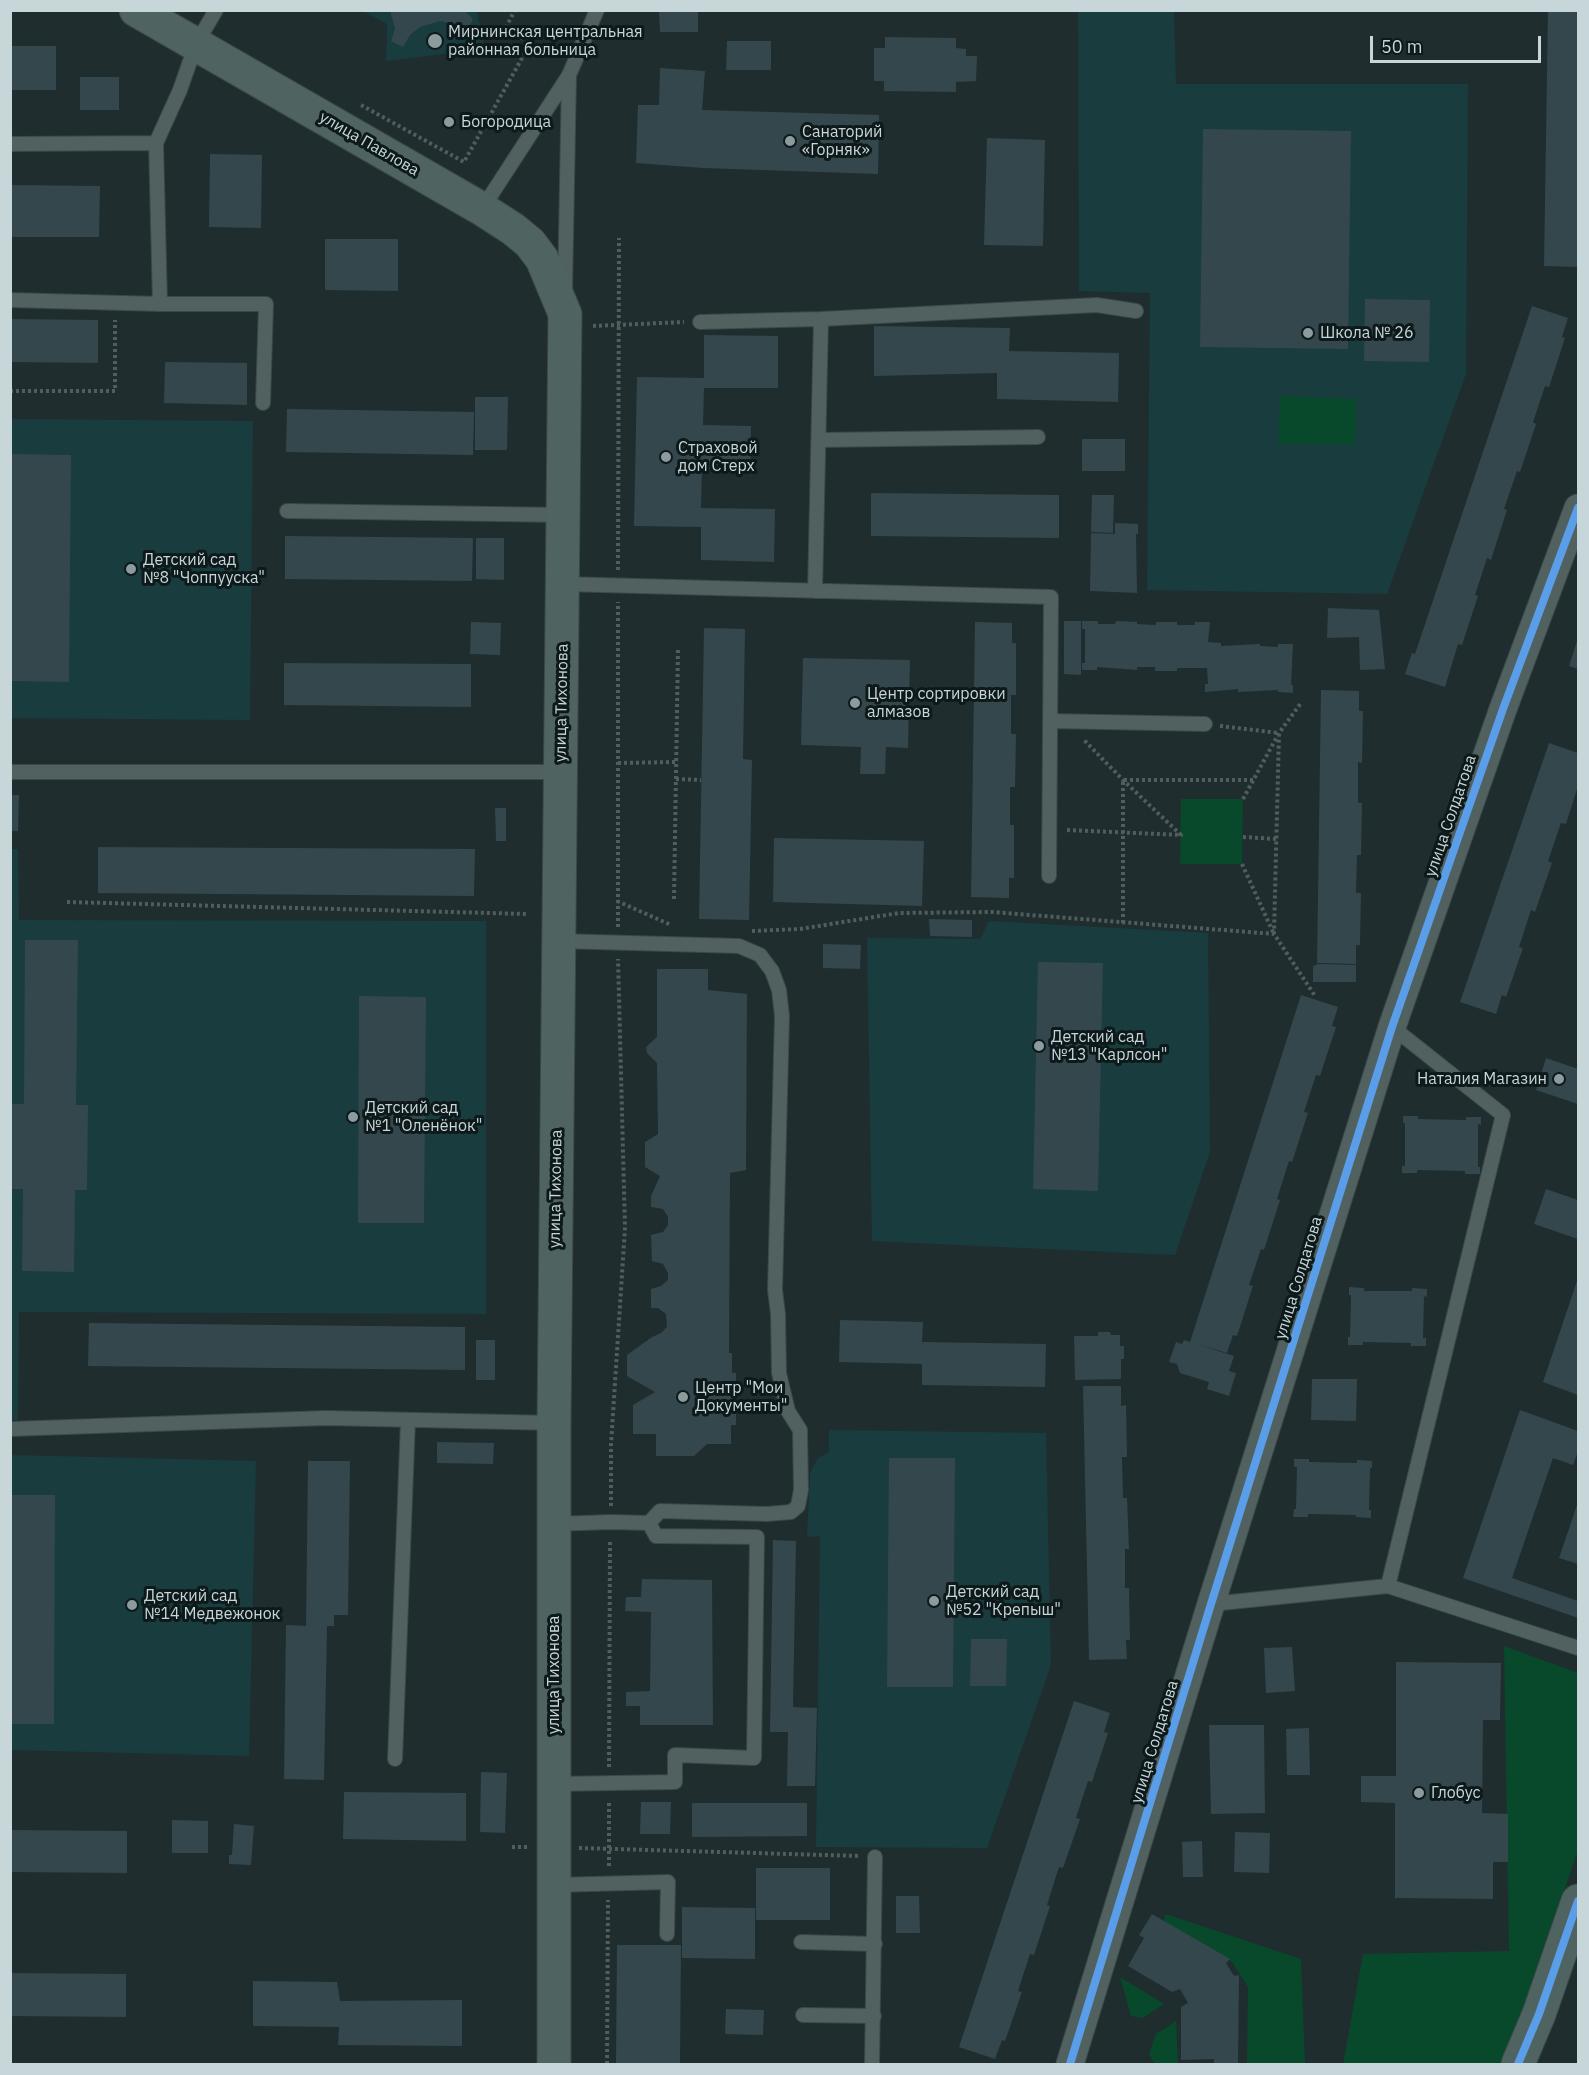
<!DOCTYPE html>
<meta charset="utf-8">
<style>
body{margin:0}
#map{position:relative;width:1589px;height:2075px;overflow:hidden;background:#1f2d2f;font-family:"IBM Plex Sans",sans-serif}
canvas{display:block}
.frame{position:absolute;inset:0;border:12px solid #c7d6d8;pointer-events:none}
.scale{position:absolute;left:1370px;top:36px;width:171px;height:27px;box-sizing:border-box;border:3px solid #c7d6d8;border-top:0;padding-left:8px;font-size:18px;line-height:21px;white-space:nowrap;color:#c7d6d8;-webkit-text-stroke:4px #0d191a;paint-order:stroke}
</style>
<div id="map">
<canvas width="1589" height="2075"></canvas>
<div class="frame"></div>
<div class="scale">50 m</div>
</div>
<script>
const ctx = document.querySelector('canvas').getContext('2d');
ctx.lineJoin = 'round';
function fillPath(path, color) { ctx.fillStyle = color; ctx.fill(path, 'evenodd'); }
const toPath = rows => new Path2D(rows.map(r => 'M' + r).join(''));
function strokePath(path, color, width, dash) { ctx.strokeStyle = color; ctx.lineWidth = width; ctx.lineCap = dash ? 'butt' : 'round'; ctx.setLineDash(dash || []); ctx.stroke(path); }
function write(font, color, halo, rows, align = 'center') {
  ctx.font = font + ' "IBM Plex Sans",sans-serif'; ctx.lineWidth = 6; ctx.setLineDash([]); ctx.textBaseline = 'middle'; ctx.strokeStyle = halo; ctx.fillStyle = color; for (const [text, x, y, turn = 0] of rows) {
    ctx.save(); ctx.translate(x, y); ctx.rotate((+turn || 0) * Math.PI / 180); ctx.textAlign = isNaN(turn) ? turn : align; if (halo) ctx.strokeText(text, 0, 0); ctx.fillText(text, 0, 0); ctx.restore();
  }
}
fillPath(toPath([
 [363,11,477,11,485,49,386,61,387,24],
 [1078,11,1174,11,1176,84,1468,84,1466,374,1387,594,1147,590,1150,293,1079,291],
 [11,419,253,421,250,720,11,718],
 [11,849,18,849,19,920,486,921,486,1314,19,1312,18,1420,11,1420],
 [989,921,1208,933,1210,1152,1175,1255,872,1241,867,938,980,939],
 [829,1430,1046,1433,1051,1665,987,1848,816,1847,820,1536,807,1537,810,1473,818,1458,829,1452],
 [11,1455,256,1461,249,1756,11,1750]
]), '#193c3f');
fillPath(toPath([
 [1280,396,1356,399,1355,445,1278,443],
 [1181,799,1243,799,1242,864,1180,864],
 [1504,1646,1578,1673,1578,1850,1505,2064,1343,2064,1363,1954,1509,1951],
 [1166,1914,1301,1959,1305,2064,1247,2064,1248,1987,1232,1962,1163,1923],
 [1120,1977,1164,2004,1143,2018,1131,2016],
 [1176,2021,1178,2064,1155,2064,1149,2054,1156,2034]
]), '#08492b');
fillPath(toPath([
 [390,10,464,10,473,19,467,30,454,24,440,21,420,27,410,35,403,47,391,41,395,29],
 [1548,10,1578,10,1578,267,1544,266],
 [659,11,698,11,698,32,660,32],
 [885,37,956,38,956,48,966,49,966,56,977,56,976,81,956,82,956,92,884,91,884,81,874,81,874,48,885,48],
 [727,41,771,41,771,70,726,70],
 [10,46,56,46,56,90,10,90],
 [660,68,705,71,702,110,879,115,878,174,703,168,636,163,638,105,659,105],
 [80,77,119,77,119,110,80,110],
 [1203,129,1351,131,1348,349,1200,347],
 [987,138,1045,140,1043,246,984,245],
 [210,154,262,155,261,228,209,227],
 [10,185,100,186,99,237,10,237],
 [325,239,398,239,398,291,325,290],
 [1365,299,1430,300,1429,362,1364,361],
 [1532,306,1568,318,1562,337,1565,338,1549,387,1545,386,1533,422,1536,424,1520,472,1517,471,1504,509,1507,510,1491,560,1487,558,1475,595,1478,596,1462,645,1458,644,1445,687,1405,674,1412,653,1415,654],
 [10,319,98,320,98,363,10,362],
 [874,326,1010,328,1009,351,1119,353,1118,402,997,399,997,373,874,376],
 [704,335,778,336,778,388,704,388,703,425,751,426,750,470,702,469,701,508,775,509,774,562,701,560,701,527,634,526,637,377,704,378],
 [165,362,247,363,247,405,164,403],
 [475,397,508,397,507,450,475,450],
 [287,409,474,412,473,455,286,452],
 [1082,439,1125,439,1125,471,1082,471],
 [10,454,71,455,69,682,10,681],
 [871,493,1059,495,1059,538,871,536],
 [1092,495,1114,495,1113,533,1091,532],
 [1115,523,1138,524,1138,534,1136,534,1137,593,1090,591,1091,533,1115,534],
 [285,536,473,538,472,581,285,579],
 [476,538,504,538,504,580,476,579],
 [1328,608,1379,610,1385,669,1360,670,1359,637,1327,638],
 [1064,621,1081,621,1081,675,1064,674],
 [1082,621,1098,621,1098,624,1115,624,1116,621,1137,622,1137,624,1156,625,1156,622,1177,622,1177,625,1195,625,1195,622,1210,622,1208,642,1221,643,1221,646,1260,644,1260,646,1278,647,1278,644,1293,644,1291,685,1293,685,1293,693,1278,692,1278,690,1238,692,1238,689,1205,692,1205,684,1208,684,1207,668,1177,668,1177,671,1155,671,1155,667,1137,667,1137,670,1097,667,1097,670,1082,670,1082,663,1085,663,1085,629,1082,629],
 [471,622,501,623,500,655,470,654],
 [975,622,1012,623,1012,643,1016,643,1016,695,1011,695,1011,734,1016,734,1015,787,1010,787,1010,825,1014,825,1014,878,1009,878,1009,898,971,897],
 [704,628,745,629,743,759,752,760,749,920,699,919],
 [1578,638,1578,669,1569,666],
 [803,658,910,660,908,748,886,747,885,774,860,774,861,747,801,745],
 [284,663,471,664,471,707,284,705],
 [1321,690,1359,691,1359,711,1363,711,1362,763,1358,762,1358,803,1362,803,1361,855,1357,855,1356,893,1361,893,1360,945,1356,945,1356,964,1317,963],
 [1549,743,1578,753,1578,786,1566,824,1561,823,1548,861,1552,863,1535,912,1531,910,1519,947,1523,948,1506,997,1502,995,1496,1014,1460,1002],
 [10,795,19,795,18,831,10,831],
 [495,808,506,808,506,841,496,841],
 [774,838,924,841,922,906,773,902],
 [98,847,475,849,474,896,98,893],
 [929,919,972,920,972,937,930,936],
 [25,940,78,940,76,1105,88,1105,87,1190,75,1190,74,1272,22,1271,23,1189,10,1189,10,1104,24,1104],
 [823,944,861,945,860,969,823,968],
 [1038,962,1103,963,1098,1191,1033,1189],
 [1318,964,1356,965,1356,982,1313,982,1313,966],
 [657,969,708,969,708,990,747,994,746,1170,730,1173,729,1353,732,1353,732,1373,736,1373,736,1425,731,1425,731,1444,707,1444,694,1456,656,1456,656,1434,633,1434,633,1405,655,1392,627,1376,627,1355,652,1337,661,1333,667,1327,666,1314,658,1308,651,1308,651,1289,661,1286,668,1280,668,1273,663,1264,652,1261,651,1235,663,1232,668,1225,668,1217,663,1209,651,1207,651,1196,660,1176,645,1167,645,1142,658,1134,657,1063,647,1053,646,1047,657,1037],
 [1301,995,1338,1007,1332,1026,1336,1027,1320,1076,1316,1075,1304,1112,1308,1113,1292,1162,1289,1161,1277,1199,1280,1200,1264,1250,1261,1249,1249,1285,1253,1286,1237,1336,1233,1335,1227,1353,1190,1342],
 [359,996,426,997,424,1223,358,1223],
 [1546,1058,1578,1069,1578,1104,1536,1090],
 [1403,1116,1418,1116,1418,1119,1466,1120,1466,1117,1481,1117,1481,1125,1478,1124,1478,1167,1480,1167,1480,1174,1465,1174,1465,1171,1417,1170,1417,1173,1402,1173,1402,1166,1405,1166,1405,1123,1403,1123],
 [1546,1189,1578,1200,1578,1239,1534,1224],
 [1578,1278,1578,1395,1543,1382],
 [1349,1287,1364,1288,1364,1291,1412,1291,1412,1288,1427,1289,1427,1297,1424,1296,1423,1338,1426,1338,1426,1346,1411,1346,1411,1343,1363,1342,1363,1345,1348,1345,1348,1337,1350,1337,1351,1295,1349,1295],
 [840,1320,923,1322,922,1342,1046,1344,1045,1387,922,1385,922,1364,839,1362],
 [89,1323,465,1327,465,1370,88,1366],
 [1098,1332,1110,1332,1111,1335,1120,1335,1120,1346,1124,1346,1124,1359,1121,1359,1121,1379,1075,1380,1074,1336,1098,1336],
 [476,1340,495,1340,495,1380,476,1380],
 [1184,1340,1234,1356,1229,1371,1236,1373,1229,1396,1207,1389,1209,1382,1180,1373,1177,1364,1169,1362,1176,1342,1182,1344],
 [1312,1379,1357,1379,1356,1421,1311,1420],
 [1083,1386,1121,1386,1121,1406,1126,1405,1127,1457,1122,1457,1123,1498,1127,1498,1129,1549,1125,1549,1125,1588,1129,1588,1130,1640,1126,1640,1127,1659,1089,1660],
 [1520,1410,1578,1431,1578,1451,1573,1465,1553,1458,1512,1578,1578,1601,1578,1618,1463,1578],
 [437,1442,494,1443,493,1464,437,1463],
 [889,1458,955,1458,953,1687,887,1687],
 [1294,1459,1309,1459,1309,1462,1357,1463,1357,1460,1372,1461,1372,1468,1370,1468,1369,1510,1371,1510,1371,1518,1356,1517,1356,1515,1308,1514,1308,1517,1293,1517,1294,1509,1296,1509,1297,1467,1294,1467],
 [308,1461,350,1461,348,1615,334,1615,334,1626,327,1626,324,1780,284,1779,286,1625,306,1626],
 [10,1495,55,1495,54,1724,10,1724],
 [1578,1502,1578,1564,1559,1558],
 [773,1540,796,1541,793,1707,817,1708,815,1786,787,1786,788,1732,770,1732],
 [642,1579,712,1580,713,1725,640,1725,640,1706,626,1706,626,1692,650,1691,651,1612,625,1611,626,1597,641,1597],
 [971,1639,1007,1639,1006,1686,970,1686],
 [1292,1647,1295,1691,1266,1693,1264,1648],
 [1396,1662,1501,1663,1500,1720,1483,1720,1482,1813,1508,1814,1508,1862,1493,1862,1493,1899,1395,1898,1395,1803,1361,1802,1361,1776,1396,1776],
 [1074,1701,1110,1713,1104,1732,1108,1733,1092,1782,1088,1781,1076,1818,1080,1819,1063,1868,1059,1867,1047,1905,1050,1906,1034,1955,1030,1954,1018,1991,1022,1992,1005,2041,1002,2040,995,2059,959,2047],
 [1209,1725,1264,1725,1265,1813,1211,1814],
 [1309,1728,1310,1775,1287,1775,1286,1729],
 [481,1772,507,1773,505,1833,480,1832],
 [344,1792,466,1793,466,1841,343,1839],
 [641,1802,671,1802,670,1834,640,1834],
 [692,1803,807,1803,807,1836,692,1837],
 [172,1820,208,1821,208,1853,172,1853],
 [234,1824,254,1826,251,1865,229,1864,229,1855,232,1855],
 [10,1830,127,1831,127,1873,10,1872],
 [1235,1832,1270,1833,1269,1873,1234,1872],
 [1202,1841,1203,1877,1183,1877,1182,1842],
 [756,1868,830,1868,830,1920,756,1920],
 [896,1896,919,1896,920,1933,896,1933],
 [682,1907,755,1908,755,1959,682,1958],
 [1152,1914,1230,1959,1226,1963,1234,1976,1239,1975,1238,2064,1214,2064,1214,2059,1181,2060,1181,2007,1188,2003,1180,1989,1172,1992,1128,1966,1144,1938,1139,1935],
 [617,1945,681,1945,680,2064,616,2064],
 [10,1973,126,1974,126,2017,10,2016],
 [253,1981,337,1982,340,2001,462,2000,462,2046,338,2045,339,2027,253,2026],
 [726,2009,764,2010,763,2035,725,2034]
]), '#34474c');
const lane = toPath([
 [10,144,156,143],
 [482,209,569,75,597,10],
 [565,291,569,75],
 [10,300,160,304,156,143,180,90,196,44,216,10],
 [160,304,266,304,263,403],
 [700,322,821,319,1097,305,1136,311],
 [819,440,1038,437],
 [287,511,564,515],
 [563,584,1051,597,1049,876],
 [815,591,821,319],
 [1050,721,1205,724],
 [10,772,560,772],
 [10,1429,326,1418,554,1423],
 [553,1524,611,1522,649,1523,660,1511,767,1514,791,1512,798,1506,801,1490,800,1430,788,1411,779,1373,778,1314,775,1290,782,1016,779,990,772,971,760,955,739,946,559,941],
 [1388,1586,1578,1648],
 [1211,1604,1388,1586,1503,1115,1392,1027],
 [395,1759,408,1420],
 [554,1784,675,1782,675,1755,754,1758,757,1537,656,1536,649,1523],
 [554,1885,668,1882,667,1934],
 [801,1942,875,1944],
 [803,2015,874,2016],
 [872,2064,875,1857]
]);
const street = toPath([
 [1070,2064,1211,1604,1392,1027,1503,709,1578,508]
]);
const secondary = toPath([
 [136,10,482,209,513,229,530,243,542,259,565,314,554,1423,554,2064],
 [1518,2064,1539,2014,1578,1901]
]);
strokePath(lane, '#3c4748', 16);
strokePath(street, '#3c4748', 29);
strokePath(secondary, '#3c4748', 35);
strokePath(toPath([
 [361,105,464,162,531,42,504,31,515,10],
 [593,326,684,322],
 [10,391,115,391,115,320],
 [618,570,619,238],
 [1220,726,1279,733,1274,934],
 [618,763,676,762],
 [676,779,701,780],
 [1243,799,1279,733,1301,703],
 [1067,830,1181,835,1123,780,1083,739],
 [1243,837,1276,839],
 [1242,864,1273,932],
 [674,899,678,647],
 [617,901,671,925],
 [67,902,528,914],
 [1123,923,1123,780,1253,780],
 [618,927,618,602],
 [752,931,800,929,899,913,992,912,1274,934,1315,996],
 [611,1506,611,1445,625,1228,618,959],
 [609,1767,610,1540],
 [512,1847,527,1847],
 [579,1848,860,1856],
 [609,1866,609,1801],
 [607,2064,608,1900]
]), '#505e5d', 4, [3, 3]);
strokePath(lane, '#50615f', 14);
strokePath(street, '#50615f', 27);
strokePath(secondary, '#4f6461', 33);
strokePath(toPath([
 [1070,2064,1211,1604,1392,1027,1503,709,1578,508],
 [1518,2064,1539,2014,1578,1901]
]), '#5a9eea', 8);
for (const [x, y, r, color] of [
 [435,41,8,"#8c9b9d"],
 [449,122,6,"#8c9b9d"],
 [790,141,6,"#8c9b9d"],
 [1308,333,6,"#8c9b9d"],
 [666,457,6,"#8c9b9d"],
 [131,569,6,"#8c9b9d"],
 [855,703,6,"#8c9b9d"],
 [1039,1046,6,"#8c9b9d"],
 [1559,1079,6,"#8c9b9d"],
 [353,1117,6,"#8c9b9d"],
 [683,1397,6,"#8c9b9d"],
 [934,1601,6,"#8c9b9d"],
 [132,1605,6,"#8c9b9d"],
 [1419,1793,6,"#8c9b9d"]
]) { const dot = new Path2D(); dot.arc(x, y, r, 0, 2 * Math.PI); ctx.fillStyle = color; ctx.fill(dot); strokePath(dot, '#0d191a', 2); }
write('16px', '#c7d6d8', '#0d191a', [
 ["Мирнинская центральная",448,32],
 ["районная больница",448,50],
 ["Богородица",461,122],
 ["Санаторий",802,132],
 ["«Горняк»",802,150],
 ["Школа № 26",1320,333],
 ["Страховой",678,448],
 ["дом Стерх",678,466],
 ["Детский сад",143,560],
 ["№8 \"Чоппууска\"",143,578],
 ["Центр сортировки",867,694],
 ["алмазов",867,712],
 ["Детский сад",1051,1037],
 ["№13 \"Карлсон\"",1051,1055],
 ["Наталия Магазин",1547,1079,"right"],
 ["Детский сад",365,1108],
 ["№1 \"Оленёнок\"",365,1126],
 ["Центр \"Мои",695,1388],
 ["Документы\"",695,1406],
 ["Детский сад",946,1592],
 ["№52 \"Крепыш\"",946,1610],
 ["Детский сад",144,1596],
 ["№14 Медвежонок",144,1614],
 ["Глобус",1431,1793]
], 'left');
write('16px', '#c7d6d8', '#0d191a', [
 ["улица Павлова",369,144,30],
 ["улица Тихонова",562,703,-89],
 ["улица Солдатова",1451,816,-71],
 ["улица Тихонова",556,1189,-89],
 ["улица Солдатова",1299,1278,-73],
 ["улица Тихонова",554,1675,-90],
 ["улица Солдатова",1155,1742,-73]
]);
</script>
